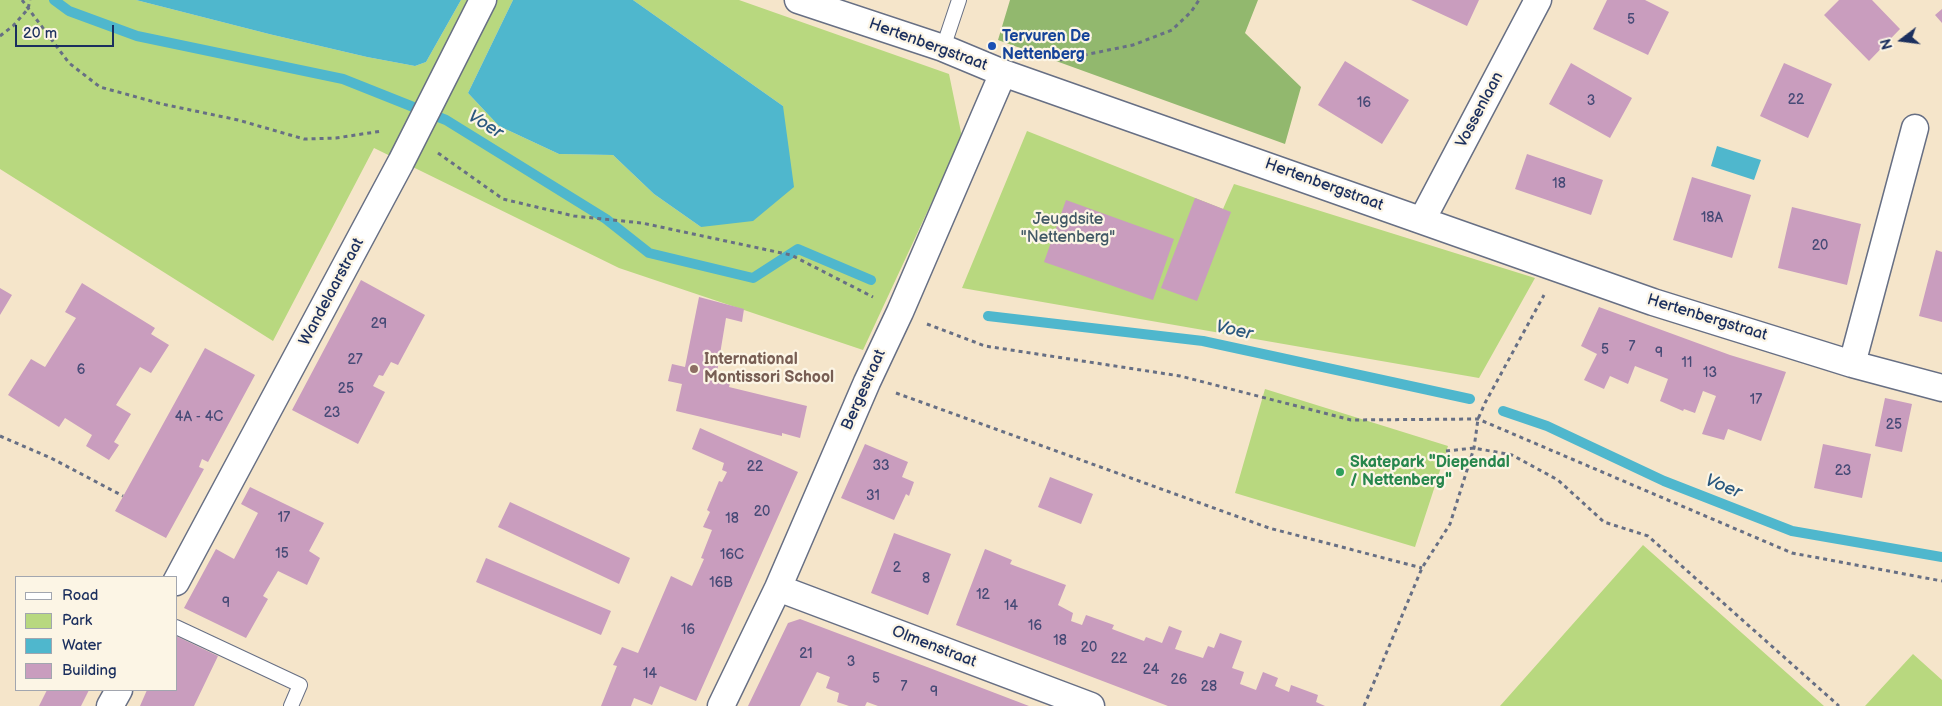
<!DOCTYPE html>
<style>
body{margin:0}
#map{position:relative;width:1942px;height:706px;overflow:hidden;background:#f5e5ca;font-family:"Balsamiq Sans",sans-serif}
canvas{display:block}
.legend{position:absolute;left:15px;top:576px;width:162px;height:115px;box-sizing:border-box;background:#fcf5e5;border:1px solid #a2a6af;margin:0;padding:6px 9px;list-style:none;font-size:15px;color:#1b2f5e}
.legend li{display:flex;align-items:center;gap:10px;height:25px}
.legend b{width:25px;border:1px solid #a2a6af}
.north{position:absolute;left:1877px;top:15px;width:50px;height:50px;-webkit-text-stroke:4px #fcf5e5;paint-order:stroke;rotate:255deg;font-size:14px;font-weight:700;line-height:20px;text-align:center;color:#1b2f5e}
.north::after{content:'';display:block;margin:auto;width:18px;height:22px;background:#1b2f5e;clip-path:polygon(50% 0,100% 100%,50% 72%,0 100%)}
.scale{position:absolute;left:15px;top:25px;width:99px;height:22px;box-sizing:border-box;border:2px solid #1b2f5e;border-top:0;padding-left:6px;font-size:15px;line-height:18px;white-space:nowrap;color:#1b2f5e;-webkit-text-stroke:4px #fcf5e5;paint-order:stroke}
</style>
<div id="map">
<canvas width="1942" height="706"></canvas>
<ul class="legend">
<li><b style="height:6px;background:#fff"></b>Road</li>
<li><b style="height:14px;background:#b8d87f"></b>Park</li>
<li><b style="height:14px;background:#4fb7cd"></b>Water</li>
<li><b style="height:14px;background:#c99dbe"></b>Building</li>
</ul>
<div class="north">N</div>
<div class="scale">20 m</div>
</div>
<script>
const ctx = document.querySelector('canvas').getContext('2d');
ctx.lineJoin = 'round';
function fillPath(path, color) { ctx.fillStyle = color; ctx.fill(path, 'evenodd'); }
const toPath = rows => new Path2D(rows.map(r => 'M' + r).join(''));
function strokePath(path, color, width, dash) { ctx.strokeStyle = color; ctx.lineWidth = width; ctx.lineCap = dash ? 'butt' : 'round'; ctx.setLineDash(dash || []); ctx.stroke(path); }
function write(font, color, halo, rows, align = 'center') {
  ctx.font = font + ' "Balsamiq Sans",sans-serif'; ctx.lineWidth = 4.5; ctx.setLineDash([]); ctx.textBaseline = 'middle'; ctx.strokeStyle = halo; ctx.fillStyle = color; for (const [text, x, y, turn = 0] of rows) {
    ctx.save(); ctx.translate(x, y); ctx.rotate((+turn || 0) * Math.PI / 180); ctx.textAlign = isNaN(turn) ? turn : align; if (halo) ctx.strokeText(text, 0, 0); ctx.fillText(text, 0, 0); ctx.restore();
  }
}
fillPath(toPath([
 [0,0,136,0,269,34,367,57,415,66,426,62,461,0,513,0,468,93,499,126,559,154,613,155,654,194,701,227,783,106,633,0,739,0,949,74,962,137,863,350,619,268,374,148,273,341,0,169],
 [1027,131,1223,209,1234,184,1535,278,1479,378,962,288],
 [1265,389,1448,446,1415,547,1235,493],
 [1643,545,1824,706,1500,706],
 [1913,654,1942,680,1942,706,1865,706]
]), '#b8d87f');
fillPath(toPath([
 [1010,0,1258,0,1245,33,1301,87,1285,144,998,40]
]), '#92b86e');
fillPath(toPath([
 [136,0,461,0,426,62,415,66,367,57,269,34],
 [513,0,633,0,783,106,794,187,753,221,701,227,654,194,613,155,559,154,499,126,468,93],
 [1717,146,1761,160,1754,180,1711,166]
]), '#4fb7cd');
strokePath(toPath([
 [54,0,69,11,137,36,343,79,446,120,606,219,649,253,753,278,798,249,871,280],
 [988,316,1203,341,1470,399],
 [1503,411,1547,426,1664,481,1792,531,1942,557]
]), '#4fb7cd', 10);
fillPath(toPath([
 [1411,0,1479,0,1467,26],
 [1607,0,1645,0,1669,12,1648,55,1593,29],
 [1839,0,1872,0,1900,29,1869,61,1824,15],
 [1942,9,1942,23,1935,15],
 [1345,61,1409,100,1382,144,1318,105],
 [1571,63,1632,98,1610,138,1549,104],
 [1784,63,1832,84,1808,138,1760,116],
 [1527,154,1603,180,1591,215,1515,189],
 [1692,177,1751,195,1732,258,1673,240],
 [1195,198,1231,212,1197,301,1161,288],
 [1066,200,1174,239,1153,300,1044,262],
 [1792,207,1861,224,1847,285,1778,268],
 [1936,250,1942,252,1942,322,1919,316],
 [361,280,425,315,398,365,391,362,383,376,379,375,373,386,385,392,358,444,292,410],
 [82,283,155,328,151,334,169,345,151,373,140,367,116,405,131,414,114,442,119,445,109,460,86,446,92,435,65,418,59,427,8,395,31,359,45,367,76,318,65,312],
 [0,288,12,295,0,315],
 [699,297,744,309,742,322,726,318,717,372,732,376,729,387,807,406,800,438,782,433,782,436,676,411,682,384,668,381,672,364,685,367],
 [1599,307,1730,355,1786,372,1761,441,1728,429,1724,440,1702,434,1716,396,1703,391,1695,413,1684,409,1683,411,1660,401,1668,379,1635,366,1628,384,1610,376,1604,389,1584,380,1597,354,1581,346],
 [205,348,255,375,208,462,202,459,199,467,204,469,166,538,115,511],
 [1885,398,1912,404,1902,452,1875,446],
 [700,428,798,472,696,701,660,686,652,705,634,698,631,706,601,706,617,666,613,665,622,647,638,653,671,576,692,586,704,559,701,558,712,530,703,527,710,512,707,510,719,481,722,482,727,472,722,470,724,463,692,449],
 [865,444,908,462,902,477,914,482,909,496,906,494,894,520,841,498],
 [1823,444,1871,454,1862,498,1814,488],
 [1050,477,1093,494,1081,524,1038,507],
 [250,487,324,523,309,551,320,558,307,585,278,571,263,596,268,599,246,638,184,608,216,549,234,559,258,513,241,504],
 [510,502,630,558,619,584,498,527],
 [894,533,951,554,928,615,871,593],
 [985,549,1012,560,1010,564,1066,585,1058,605,1073,613,1071,621,1082,625,1086,615,1114,625,1112,629,1144,641,1146,637,1162,643,1169,626,1182,631,1175,649,1203,658,1208,646,1214,648,1220,633,1242,641,1232,668,1244,672,1240,684,1256,690,1263,672,1278,678,1275,686,1289,692,1291,685,1318,695,1316,702,1325,706,1168,706,956,625],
 [486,558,611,611,601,635,476,582],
 [800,619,927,667,1029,706,878,706,867,702,865,706,849,706,837,702,839,693,826,688,830,677,817,672,800,706,748,706,788,623],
 [176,636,218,656,194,706,140,706,147,690,176,690],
 [47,690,89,690,81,706,39,706]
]), '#c99dbe');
const service = toPath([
 [943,48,959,0],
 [176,627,300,685,291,706]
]);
const minor = toPath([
 [798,0,943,48,1003,73,1653,302,1852,364,1942,388],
 [1422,220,1538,0],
 [1852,364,1915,128],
 [176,582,401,162,483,0],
 [778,588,1091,706],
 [110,706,119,690],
 [721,706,778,588,867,382,900,312,1003,73]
]);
strokePath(service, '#676f84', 16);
strokePath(minor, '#676f84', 29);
strokePath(toPath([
 [22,0,69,63,100,87,162,104,238,120,304,139,336,138,382,131],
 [0,36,13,26,21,17,28,9,30,0],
 [1060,60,1133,45,1172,30,1191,12,1199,0],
 [438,153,503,199,574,216,642,223,791,255,873,297],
 [927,324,985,346,1180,376,1351,420,1478,419,1792,553,1942,581],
 [896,393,1269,528,1422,568],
 [0,436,51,458,123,496],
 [1446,451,1474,448,1512,455,1558,480,1604,522,1648,536,1839,706],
 [1364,706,1422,568,1450,524,1474,448,1478,419,1485,403,1544,295]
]), '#676f84', 3, [4, 4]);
strokePath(service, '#fff', 14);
strokePath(minor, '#fff', 26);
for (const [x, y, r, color] of [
 [992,46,5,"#1a4fb4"],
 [694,369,5,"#8d6e63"],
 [1340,472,5,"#2e9e5b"]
]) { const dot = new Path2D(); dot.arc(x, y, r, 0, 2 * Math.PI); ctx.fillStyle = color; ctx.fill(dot); strokePath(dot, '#fcf5e5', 2); }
write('14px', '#464a76', null, [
 ["5",1631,20],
 ["22",1796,100],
 ["3",1591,101],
 ["16",1364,103],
 ["18",1559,184],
 ["18A",1712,218],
 ["20",1820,246],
 ["29",379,324],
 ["7",1632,347],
 ["5",1605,350],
 ["9",1659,353],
 ["27",355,360],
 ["11",1687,363],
 ["6",81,370],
 ["13",1710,373],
 ["25",346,389],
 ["17",1756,400],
 ["23",332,413],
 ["4A - 4C",199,417],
 ["25",1894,425],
 ["33",881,466],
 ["22",755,467],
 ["23",1843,471],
 ["31",873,496],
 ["20",762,512],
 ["17",284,518],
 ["18",732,519],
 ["15",282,554],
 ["16C",732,555],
 ["2",897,568],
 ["8",926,579],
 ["16B",721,583],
 ["12",983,595],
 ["9",226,603],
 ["14",1011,606],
 ["16",1035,626],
 ["16",688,630],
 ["18",1060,641],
 ["20",1089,648],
 ["21",806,654],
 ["22",1119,659],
 ["3",851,662],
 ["24",1151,670],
 ["14",650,674],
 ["5",876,679],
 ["26",1179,680],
 ["7",904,687],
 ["28",1209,687],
 ["9",934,692]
]);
write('bold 16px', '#164399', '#fcf5e5', [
 ["Tervuren De",1002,37],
 ["Nettenberg",1002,55]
], 'left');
write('16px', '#1b2f5e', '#fcf5e5', [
 ["Hertenbergstraat",928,45,20],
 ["Vossenlaan",1480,110,-62],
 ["Hertenbergstraat",1324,185,20],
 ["Wandelaarstraat",332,292,-62],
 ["Hertenbergstraat",1707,318,17],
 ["Bergestraat",864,390,-66],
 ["Olmenstraat",934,647,21]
]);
write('16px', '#425966', '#fcf5e5', [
 ["Jeugdsite",1068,220],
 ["\"Nettenberg\"",1068,238]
]);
write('bold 16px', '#785e54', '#fcf5e5', [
 ["International",704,360],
 ["Montissori School",704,378]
], 'left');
write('bold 16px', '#27864d', '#fcf5e5', [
 ["Skatepark \"Diependal",1350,463],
 ["/ Nettenberg\"",1350,481]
], 'left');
write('italic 18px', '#2b587f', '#fcf5e5', [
 ["Voer",485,125,32],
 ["Voer",1234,331,12],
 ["Voer",1723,487,22]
]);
</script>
